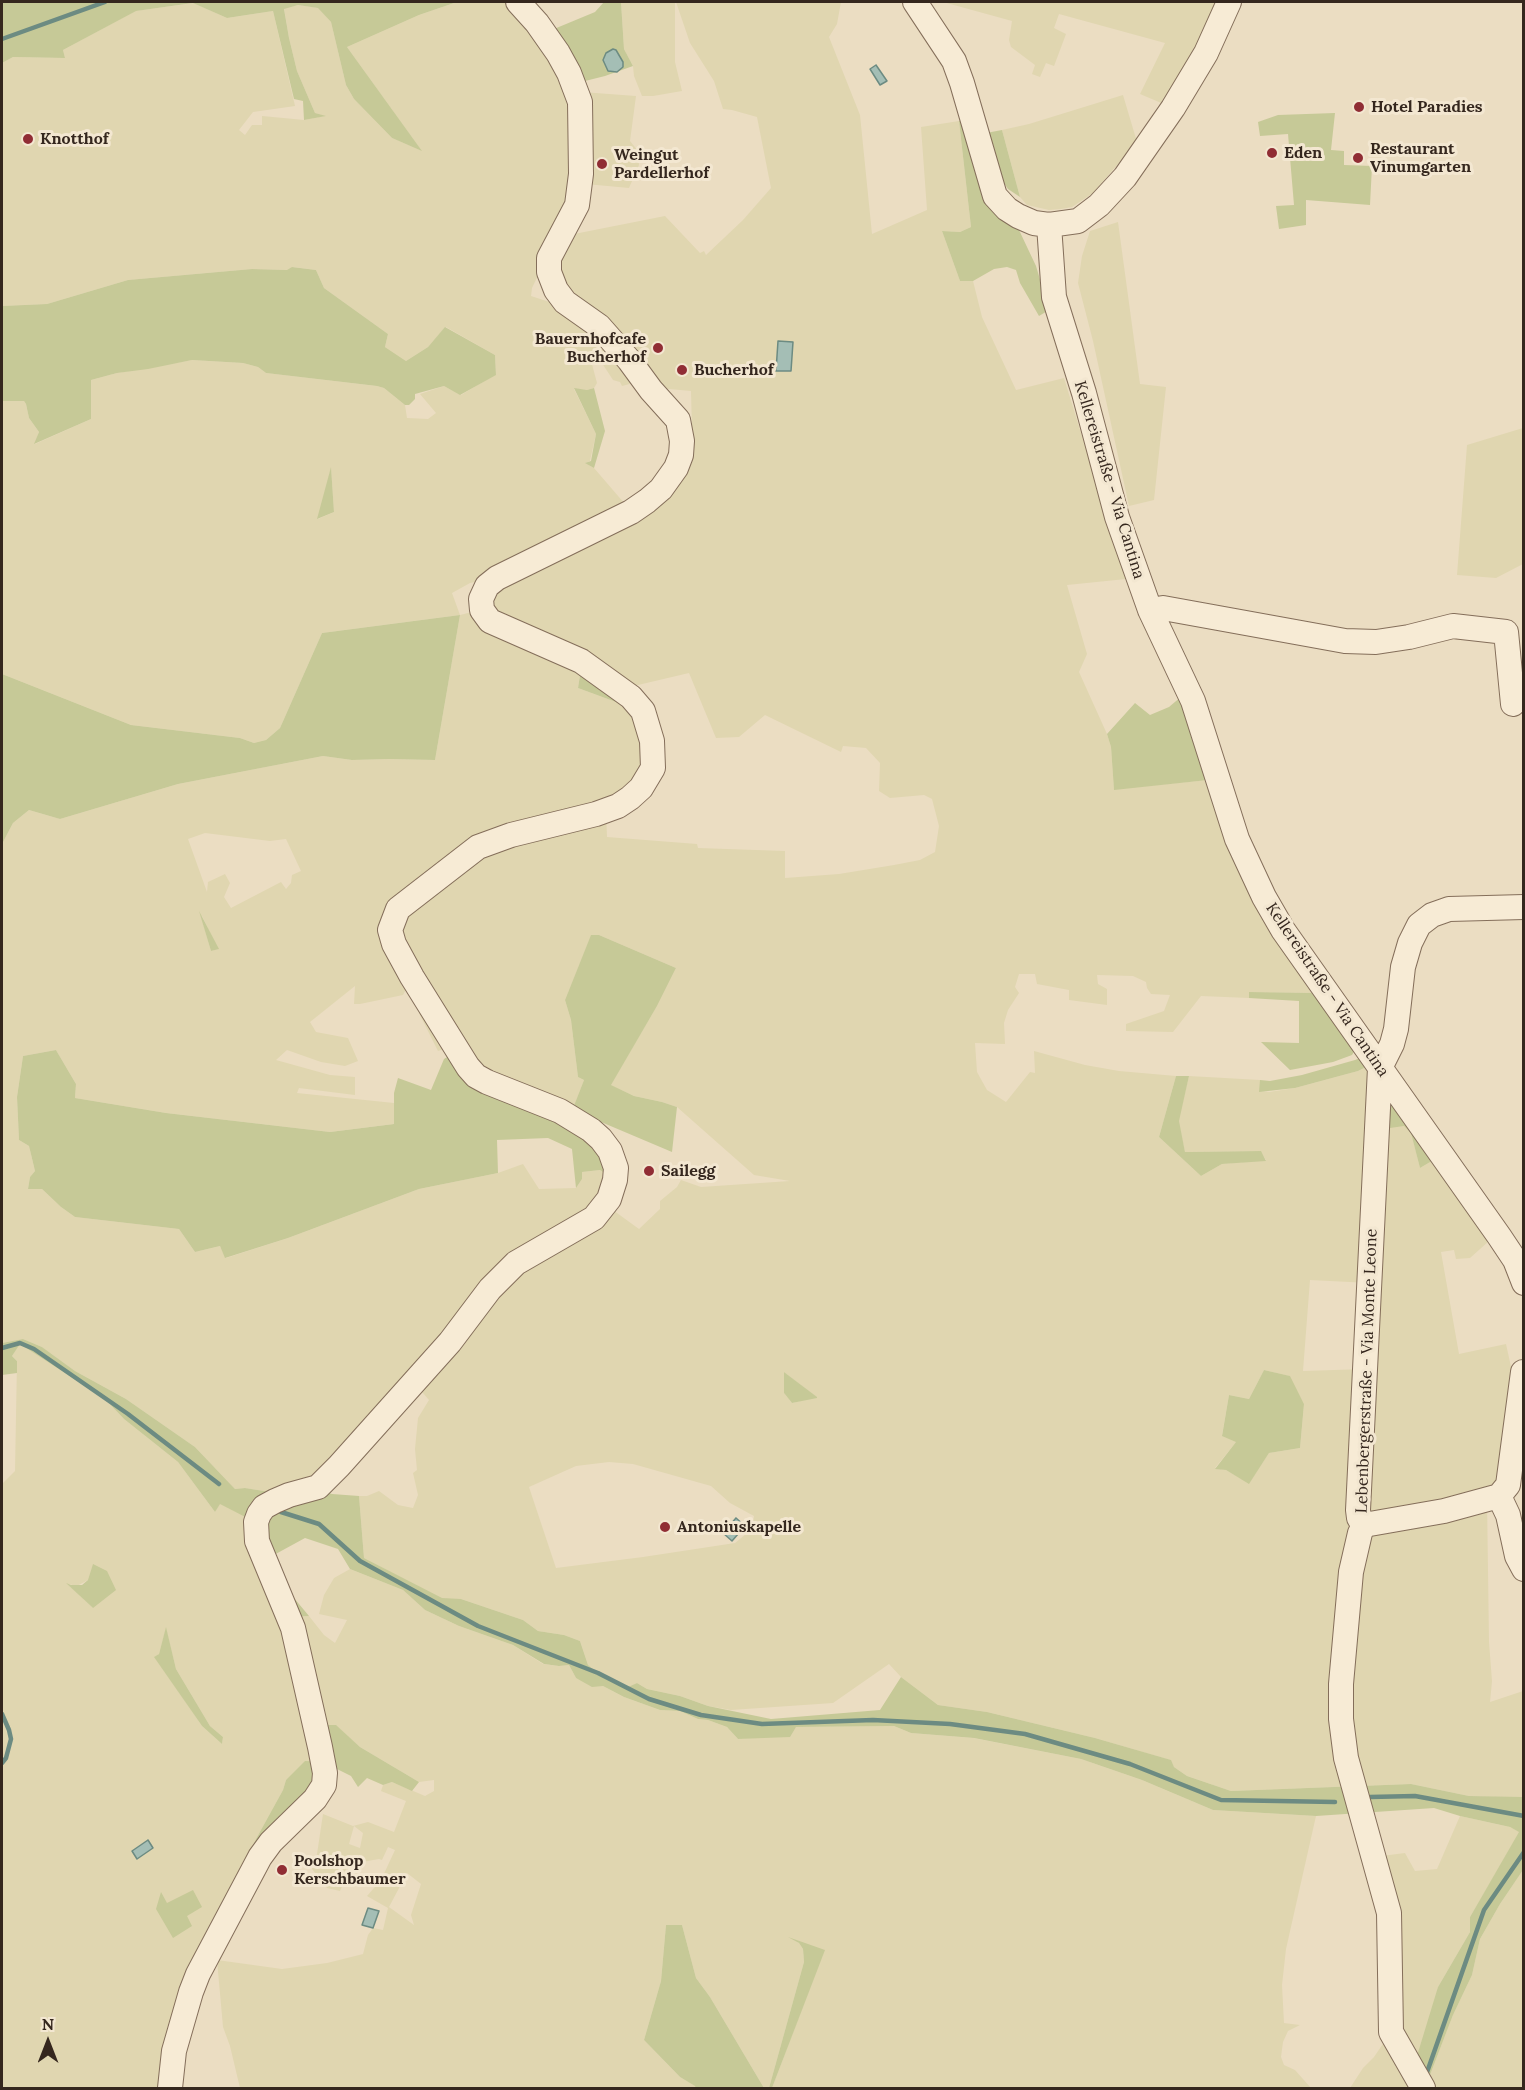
<!DOCTYPE html>
<meta charset="utf-8">
<style>
body{margin:0}
#map{position:relative;width:1525px;height:2090px;overflow:hidden;background:#ebddc2;font-family:Lora,serif}
canvas{display:block}
.frame{position:absolute;inset:0;border:3px solid #35271e;pointer-events:none}
.north{position:absolute;left:18px;top:2012px;width:60px;height:60px;-webkit-text-stroke:4px #f3e7d1;paint-order:stroke;rotate:0deg;font-size:16px;font-weight:700;line-height:24px;text-align:center;color:#35271e}
.north::after{content:'';display:block;margin:auto;width:21px;height:27px;background:#35271e;clip-path:polygon(50% 0,100% 100%,50% 72%,0 100%)}
</style>
<div id="map">
<canvas width="1525" height="2090"></canvas>
<div class="frame"></div>
<div class="north">N</div>
</div>
<script>
const ctx = document.querySelector('canvas').getContext('2d');
ctx.lineJoin = 'round';
function fillPath(path, color) { ctx.fillStyle = color; ctx.fill(path, 'evenodd'); }
const toPath = rows => new Path2D(rows.map(r => 'M' + r).join(''));
function strokePath(path, color, width, dash) { ctx.strokeStyle = color; ctx.lineWidth = width; ctx.lineCap = dash ? 'butt' : 'round'; ctx.setLineDash(dash || []); ctx.stroke(path); }
function write(font, color, halo, rows, align = 'center') {
  ctx.font = font + ' Lora,serif'; ctx.lineWidth = 6; ctx.setLineDash([]); ctx.textBaseline = 'middle'; ctx.strokeStyle = halo; ctx.fillStyle = color; for (const [text, x, y, turn = 0] of rows) {
    ctx.save(); ctx.translate(x, y); ctx.rotate((+turn || 0) * Math.PI / 180); ctx.textAlign = isNaN(turn) ? turn : align; if (halo) ctx.strokeText(text, 0, 0); ctx.fillText(text, 0, 0); ctx.restore();
  }
}
fillPath(toPath([
 [457,2,518,2,537,23,569,73,580,102,581,174,577,205,559,237,665,216,700,253,704,251,706,255,743,220,771,188,757,117,732,110,723,109,714,81,690,43,676,2,841,2,837,24,829,37,860,115,872,234,927,210,921,127,959,121,971,227,960,232,942,231,960,281,973,281,982,317,1016,390,1064,378,1126,579,1067,585,1087,654,1079,672,1107,734,1111,747,1114,789,1208,780,1225,835,1255,900,1259,915,1317,993,1250,992,1249,998,1201,996,1173,1032,1126,1031,1126,1024,1164,1011,1170,995,1151,994,1147,988,1146,982,1133,976,1097,975,1098,984,1107,989,1107,1005,1069,1000,1069,990,1037,984,1035,974,1019,974,1015,987,1019,993,1008,1010,1004,1023,1005,1044,975,1043,977,1072,987,1090,1006,1102,1030,1072,1035,1073,1034,1051,1085,1065,1119,1071,1176,1076,1159,1137,1201,1176,1222,1164,1266,1160,1260,1151,1185,1152,1178,1121,1189,1076,1260,1080,1260,1091,1269,1092,1295,1088,1358,1071,1376,1062,1380,1068,1377,1139,1385,1141,1390,1127,1404,1126,1411,1132,1420,1168,1442,1155,1498,1233,1470,1258,1456,1259,1454,1250,1441,1252,1459,1354,1506,1344,1519,1403,1508,1485,1499,1496,1487,1499,1489,1642,1492,1681,1490,1702,1523,1691,1522,1798,1469,1796,1411,1784,1231,1791,1187,1776,1174,1767,1170,1760,1095,1738,987,1712,938,1705,901,1677,889,1664,833,1703,731,1710,708,1706,680,1696,647,1689,637,1683,627,1688,598,1673,588,1665,580,1641,564,1635,538,1631,523,1620,461,1599,442,1599,364,1558,359,1496,367,1496,379,1491,398,1505,413,1508,418,1495,413,1473,417,1470,415,1449,418,1418,429,1400,422,1392,457,1348,451,1342,339,1466,318,1487,289,1495,245,1488,235,1489,195,1447,126,1399,75,1371,42,1347,23,1339,2,1343,2,844,13,823,29,810,60,819,178,784,323,756,352,760,389,759,435,760,460,615,322,633,280,728,266,740,254,743,240,738,131,725,2,674,2,401,24,401,26,404,29,418,39,432,35,444,91,419,91,380,117,373,192,360,243,363,258,367,266,373,377,386,384,388,405,405,407,418,428,419,436,413,420,394,444,386,461,395,496,374,495,355,446,327,428,347,406,361,385,347,388,334,324,288,316,270,293,267,288,270,252,269,128,280,47,304,2,306,2,63,13,57,65,58,63,50,135,11,194,3,227,18,273,11,295,106,253,112,239,130,245,135,252,125,262,125,262,116,304,120,324,116,315,113,297,71,289,38,284,8,298,5,319,8,331,22,346,85,354,99,392,138,421,150,347,47,419,15],
 [549,259,549,272,556,290,565,302,577,311,531,296,532,288,542,267],
 [589,353,600,360,613,380,620,382,622,386,637,382,651,390,669,389,691,391,692,430,676,468,661,489,631,511,594,468,586,463,590,461,596,434,574,389,587,390,594,388,597,383],
 [331,469,334,512,318,519],
 [480,581,487,586,481,599,482,610,490,621,581,661,621,689,689,673,716,738,739,737,765,715,841,752,843,746,866,748,880,763,879,791,890,798,924,795,932,799,939,826,935,852,920,860,894,865,839,874,785,878,785,851,698,848,697,844,607,837,606,811,598,813,643,776,647,767,647,748,644,737,631,711,616,702,578,688,582,663,494,629,483,623,472,612,460,615,452,593,470,583],
 [205,833,270,841,286,839,301,871,292,875,291,883,286,889,281,882,231,908,224,897,230,883,225,874,208,882,207,892,188,839],
 [201,916,202,916,218,949,211,951],
 [599,935,676,968,657,1006,610,1085,634,1096,662,1102,677,1107,754,1175,790,1181,701,1187,681,1180,677,1187,660,1201,660,1209,639,1229,606,1205,615,1180,600,1170,582,1172,582,1179,576,1188,539,1189,523,1164,498,1173,419,1189,288,1238,226,1258,220,1246,195,1252,179,1229,75,1217,61,1207,42,1189,28,1189,30,1177,35,1171,29,1146,19,1140,17,1097,23,1056,56,1050,76,1084,75,1098,166,1113,330,1132,394,1124,394,1103,297,1093,299,1088,355,1095,355,1077,330,1075,276,1060,287,1050,321,1062,345,1066,358,1061,348,1038,316,1032,310,1022,355,986,354,1004,360,1004,403,995,412,978,430,1006,419,1013,438,1051,447,1048,452,1041,468,1067,476,1076,487,1082,560,1111,570,1117,584,1080,578,1077,571,1020,565,1000,591,936],
 [1310,1280,1370,1283,1366,1369,1303,1371],
 [1264,1370,1289,1376,1304,1404,1300,1448,1269,1453,1249,1483,1226,1470,1215,1468,1237,1441,1222,1435,1229,1395,1249,1399],
 [784,1372,816,1397,792,1403,784,1393],
 [1364,1417,1360,1511,1361,1518,1364,1524,1445,1509,1486,1499,1444,1511,1364,1525,1359,1518,1358,1510],
 [609,1462,633,1464,711,1486,730,1503,754,1516,752,1529,735,1543,643,1557,556,1568,529,1487,576,1466],
 [621,2,675,2,675,62,682,91,653,96,642,96,634,76,633,66,624,49],
 [943,2,1229,2,1173,108,1140,94,1165,43,1059,14,1054,28,1066,34,1054,66,1046,63,1040,77,1032,74,1035,65,1011,47,1009,40,1012,21],
 [582,92,636,96,630,141,638,151,639,165,629,188,586,184],
 [1123,95,1137,142,1093,193,1072,207,1061,209,1049,210,1027,205,1020,197,1002,130,1029,124],
 [1118,222,1140,384,1166,387,1154,500,1129,506,1093,341,1078,283,1082,256,1090,231],
 [1523,428,1523,564,1496,578,1457,575,1467,445],
 [20,1343,104,1398,124,1419,178,1462,215,1512,219,1503,256,1522,288,1617,309,1616,324,1635,335,1643,347,1620,319,1614,324,1595,334,1578,350,1569,403,1590,425,1610,459,1626,513,1645,543,1664,559,1666,569,1665,576,1678,603,1686,624,1697,660,1710,680,1711,698,1719,708,1720,727,1727,738,1739,762,1737,796,1727,894,1726,911,1733,973,1738,1081,1759,1142,1780,1213,1810,1316,1816,1286,1949,1282,1985,1284,2023,1300,2025,1288,2031,1283,2042,1281,2057,1284,2065,1295,2070,1311,2088,772,2088,824,1950,796,1941,799,1943,803,1949,804,1962,769,2088,764,2088,710,1997,696,1978,682,1925,666,1925,661,1981,644,2040,680,2077,696,2086,696,2088,240,2088,230,2046,223,2027,217,1960,282,1969,327,1963,363,1954,368,1935,373,1928,383,1930,388,1908,367,1896,381,1880,395,1850,388,1847,382,1860,379,1859,345,1865,347,1876,340,1891,327,1888,312,1869,317,1854,323,1814,353,1826,368,1822,394,1832,406,1801,381,1791,383,1785,392,1782,425,1796,434,1791,434,1780,419,1782,360,1747,336,1726,323,1762,286,1780,283,1790,256,1839,194,1983,170,2088,2,2088,2,1484,15,1471,17,1361,12,1356],
 [88,1580,93,1608,68,1584,77,1586],
 [166,1629,176,1669,210,1726,223,1737,222,1744,202,1726,155,1657,159,1654],
 [354,1826,363,1833,360,1848,349,1844],
 [407,1873,421,1884,411,1915,414,1925,389,1907],
 [1460,1816,1510,1827,1520,1832,1470,1917,1470,1932,1438,1987,1423,2088,1350,2088,1363,2068,1374,2057,1391,2032,1374,1857,1405,1853,1415,1871,1437,1869],
 [1523,1870,1523,2088,1425,2088,1453,2015,1472,1975,1480,1939,1500,1904]
]), '#e0d6b0');
fillPath(toPath([
 [2,2,457,2,419,15,347,47,422,151,392,138,354,99,346,85,331,22,318,8,298,5,284,9,289,38,297,71,315,113,326,116,304,120,303,101,294,99,273,11,227,18,193,3,136,11,63,50,65,58,13,57,2,63],
 [604,2,621,2,624,49,633,66,605,76,581,82,554,29,595,12],
 [1335,113,1331,150,1344,151,1344,165,1372,166,1370,205,1306,200,1306,225,1279,229,1276,206,1294,205,1288,134,1260,136,1258,122,1278,115],
 [964,120,1002,217,1019,230,1036,266,1049,310,1039,316,1020,283,1016,270,1007,267,994,269,973,281,960,281,942,231,960,232,971,227,959,121],
 [1002,130,1020,197,1008,189,1000,177,986,133],
 [292,267,316,270,324,288,388,334,385,347,406,361,428,347,445,327,495,355,496,375,460,395,444,386,415,394,415,399,409,405,405,405,384,388,377,386,266,373,258,367,243,363,192,360,148,369,117,373,91,380,91,419,34,444,39,432,29,418,26,404,24,401,2,401,2,306,47,304,128,280,252,269,287,270],
 [574,388,587,390,594,388,605,431,594,468,585,463,591,461,596,434],
 [331,467,334,512,317,519],
 [460,615,435,760,389,759,352,760,323,756,178,784,60,819,29,810,13,823,2,844,2,674,131,725,240,738,254,743,266,740,280,728,322,633],
 [582,663,630,711,616,702,578,688],
 [1182,696,1208,780,1114,790,1111,747,1107,734,1135,703,1150,715,1169,707],
 [199,911,219,949,211,951],
 [591,935,599,935,676,968,657,1006,611,1085,634,1096,662,1102,677,1107,672,1152,594,1119,615,1180,600,1170,582,1172,582,1179,576,1188,572,1149,548,1138,497,1140,498,1173,419,1189,288,1238,225,1258,220,1246,195,1252,179,1229,75,1217,61,1207,42,1189,28,1189,30,1177,35,1171,29,1146,19,1140,17,1097,23,1056,56,1050,76,1084,75,1098,166,1113,330,1132,394,1124,394,1093,398,1078,431,1090,444,1059,458,1050,468,1067,570,1116,584,1080,578,1077,571,1020,565,1000],
 [1249,992,1317,993,1355,1050,1352,1055,1333,1062,1290,1070,1261,1042,1299,1043,1299,1001,1249,998],
 [1370,1054,1376,1062,1358,1071,1295,1088,1259,1092,1260,1080,1270,1081,1302,1075,1355,1060],
 [1380,1068,1442,1155,1420,1168,1411,1133,1404,1126,1390,1128,1386,1141],
 [1176,1076,1189,1076,1179,1121,1185,1152,1261,1151,1266,1161,1222,1164,1201,1176,1159,1137],
 [23,1339,42,1347,75,1371,126,1399,195,1447,235,1489,245,1488,289,1495,323,1491,332,1494,359,1496,364,1558,442,1598,461,1599,523,1620,538,1631,564,1635,580,1641,588,1665,598,1673,626,1688,637,1683,647,1689,680,1696,708,1706,771,1719,880,1710,901,1677,938,1705,987,1712,1095,1738,1171,1760,1174,1767,1187,1776,1231,1791,1411,1784,1469,1796,1523,1797,1523,1870,1500,1904,1480,1939,1472,1975,1453,2015,1425,2088,1413,2069,1438,1987,1470,1932,1470,1917,1519,1832,1510,1827,1460,1816,1434,1808,1316,1816,1213,1810,1142,1780,1081,1759,974,1738,911,1733,894,1726,796,1727,790,1737,738,1739,727,1727,708,1720,698,1719,680,1711,660,1710,624,1697,603,1686,592,1687,576,1678,569,1665,559,1666,544,1664,513,1645,459,1626,425,1610,403,1590,350,1569,338,1549,305,1538,272,1556,294,1598,309,1616,288,1617,255,1522,220,1504,215,1512,178,1462,124,1419,104,1398,20,1344,12,1356,17,1361,17,1373,2,1375,2,1343],
 [1264,1370,1290,1376,1304,1404,1300,1448,1269,1453,1249,1484,1226,1470,1215,1469,1236,1442,1222,1436,1229,1395,1249,1399],
 [784,1372,817,1397,817,1398,792,1403,784,1393],
 [93,1564,107,1571,116,1590,93,1608,66,1583,71,1585,82,1585,88,1580],
 [166,1627,176,1669,210,1726,223,1737,222,1744,202,1726,154,1657,159,1654],
 [315,1725,336,1725,360,1747,419,1782,412,1791,392,1782,383,1785,367,1778,358,1787,351,1776,323,1762,325,1773,236,1883,256,1839,283,1790,286,1780,305,1761,323,1762],
 [193,1890,202,1907,187,1916,192,1926,173,1938,156,1909,161,1892,167,1903],
 [666,1925,682,1925,696,1978,710,1997,764,2088,696,2088,695,2086,680,2077,644,2040,661,1981],
 [788,1937,825,1950,772,2088,774,2088,769,2088,804,1962,803,1949,799,1943]
]), '#c6c997');
const water = toPath([
 [613,49,616,50,623,62,623,67,617,72,608,71,603,60,606,53,613,49],
 [876,65,887,81,880,85,870,69,876,65],
 [778,341,793,342,791,371,776,371,778,341],
 [736,1518,745,1526,732,1541,723,1533,736,1518],
 [148,1840,153,1848,137,1859,132,1851,148,1840],
 [368,1908,379,1911,373,1928,362,1925,368,1908]
]);
fillPath(water, '#a4beb5');
strokePath(water, '#6c8b82', 1.5);
strokePath(toPath([
 [2,39,105,2],
 [2,1348,20,1343,34,1349,128,1414,219,1484],
 [281,1512,319,1524,360,1561,478,1626,598,1673,649,1699,701,1715,762,1724,873,1720,950,1724,1025,1734,1130,1764,1221,1800,1335,1802],
 [2,1714,9,1730,11,1739,6,1758,2,1763],
 [1370,1797,1415,1796,1524,1816],
 [1426,2075,1484,1910,1524,1852]
]), '#6c8b82', 4.5);
const minor = toPath([
 [915,2,954,61,962,83,995,196,1007,209,1018,216,1034,223,1049,225,1078,221,1099,205,1125,177,1173,108,1206,53,1229,2],
 [1049,225,1054,297,1084,393,1117,517,1150,610,1193,701,1237,839,1264,897,1283,930,1499,1236,1515,1260,1524,1283],
 [1150,610,1163,608,1345,641,1376,642,1409,637,1453,626,1506,632,1513,704],
 [1523,1372,1508,1485,1499,1496,1508,1515,1517,1556,1524,1569],
 [1364,1525,1359,1518,1358,1510,1380,1068,1392,1044,1396,1029,1403,967,1410,943,1419,925,1432,915,1449,909,1524,907],
 [1364,1525,1360,1533,1351,1572,1341,1684,1341,1719,1346,1758,1389,1913,1391,2032,1423,2088],
 [1364,1525,1444,1511,1499,1496],
 [170,2088,174,2051,191,1992,198,1974,260,1857,271,1842,315,1799,324,1785,325,1773,320,1747,293,1628,257,1541,256,1522,259,1514,264,1507,275,1501,289,1495,318,1487,339,1466,450,1342,490,1289,516,1263,594,1218,609,1199,615,1180,616,1168,610,1151,601,1139,591,1130,560,1111,487,1082,476,1076,468,1067,412,977,394,944,390,930,398,909,478,847,511,835,596,814,618,806,630,798,641,788,653,768,652,741,643,711,631,697,581,661,490,621,482,610,481,599,487,586,497,578,631,512,647,501,661,489,676,468,681,455,682,441,678,420,651,390,629,360,599,326,565,302,556,290,549,272,549,258,577,205,581,174,580,102,569,73,558,53,537,23,518,2]
]);
strokePath(minor, '#846e5a', 26);
strokePath(minor, '#f7ebd5', 24);
for (const [x, y, r, color] of [
 [1359,107,6,"#902d34"],
 [28,139,6,"#902d34"],
 [1272,153,6,"#902d34"],
 [1358,158,6,"#902d34"],
 [602,164,6,"#902d34"],
 [658,348,6,"#902d34"],
 [682,370,6,"#902d34"],
 [649,1171,6,"#902d34"],
 [665,1527,6,"#902d34"],
 [282,1870,6,"#902d34"]
]) { const dot = new Path2D(); dot.arc(x, y, r, 0, 2 * Math.PI); ctx.fillStyle = color; ctx.fill(dot); strokePath(dot, '#f3e7d1', 2); }
write('bold 16px', '#35271e', '#f3e7d1', [
 ["Hotel Paradies",1371,107],
 ["Knotthof",40,139],
 ["Restaurant",1370,149],
 ["Vinumgarten",1370,167],
 ["Eden",1284,153],
 ["Weingut",614,155],
 ["Pardellerhof",614,173],
 ["Bauernhofcafe",646,339,"right"],
 ["Bucherhof",646,357,"right"],
 ["Bucherhof",694,370],
 ["Sailegg",661,1171],
 ["Antoniuskapelle",677,1527],
 ["Poolshop",294,1861],
 ["Kerschbaumer",294,1879]
], 'left');
write('16px', '#35271e', '#f3e7d1', [
 ["Kellereistraße - Via Cantina",1109,480,73],
 ["Kellereistraße - Via Cantina",1327,990,56],
 ["Lebenbergerstraße - Via Monte Leone",1367,1371,-88]
]);
</script>
